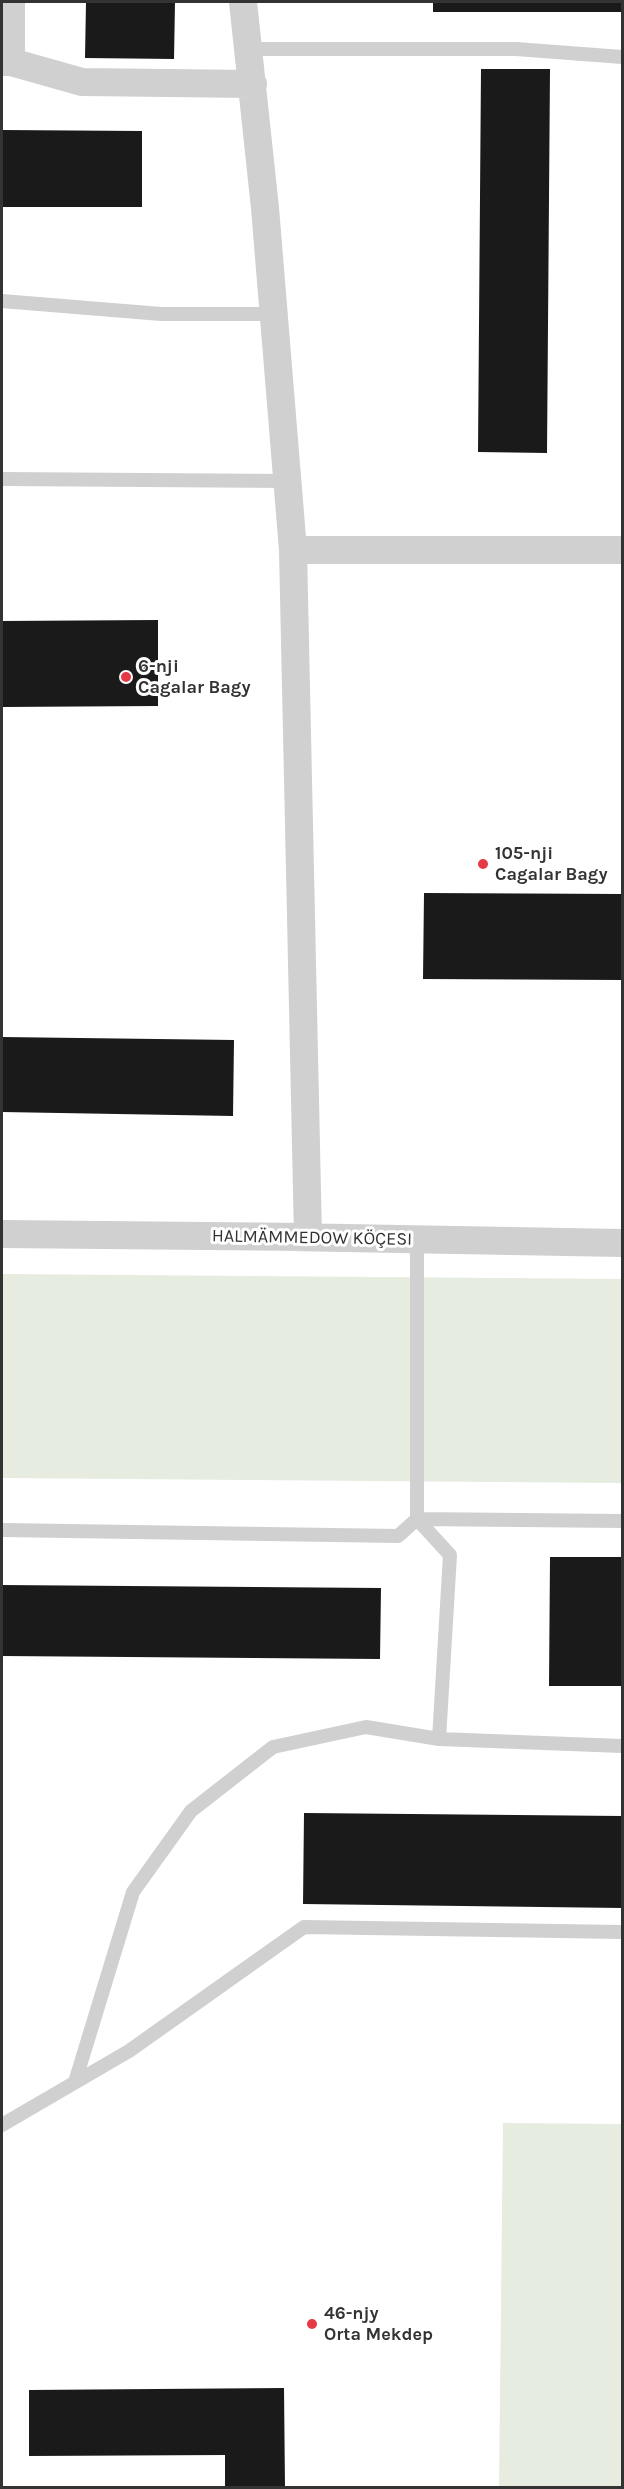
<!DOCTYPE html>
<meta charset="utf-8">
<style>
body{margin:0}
#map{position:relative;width:624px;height:2489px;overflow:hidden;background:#fff;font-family:Karla,sans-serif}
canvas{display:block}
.frame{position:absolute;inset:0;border:3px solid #333;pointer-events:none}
</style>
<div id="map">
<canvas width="624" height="2489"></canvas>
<div class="frame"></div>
</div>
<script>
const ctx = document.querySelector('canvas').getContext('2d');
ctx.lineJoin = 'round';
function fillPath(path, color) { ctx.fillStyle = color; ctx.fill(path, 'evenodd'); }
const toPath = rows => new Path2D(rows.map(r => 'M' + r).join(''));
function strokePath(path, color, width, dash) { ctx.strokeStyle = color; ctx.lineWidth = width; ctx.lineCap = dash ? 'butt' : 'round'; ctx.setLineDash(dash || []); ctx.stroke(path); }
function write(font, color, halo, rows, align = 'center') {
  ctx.font = font + ' Karla,sans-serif'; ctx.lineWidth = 6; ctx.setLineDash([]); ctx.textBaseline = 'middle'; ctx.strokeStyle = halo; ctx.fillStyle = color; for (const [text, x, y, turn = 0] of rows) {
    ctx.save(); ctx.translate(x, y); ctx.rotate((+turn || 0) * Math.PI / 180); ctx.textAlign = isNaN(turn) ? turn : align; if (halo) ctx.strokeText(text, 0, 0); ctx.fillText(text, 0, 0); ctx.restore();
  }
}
fillPath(toPath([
 [2,1274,622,1279,622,1483,2,1478],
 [503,2123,622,2124,622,2487,499,2487]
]), '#e6ecdf');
fillPath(toPath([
 [86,2,175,2,174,59,85,58],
 [433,2,622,2,622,12,433,12],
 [481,69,550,69,547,453,478,452],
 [2,130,142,131,142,207,2,207],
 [158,620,158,706,2,707,2,621],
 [424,893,622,894,622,980,423,979],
 [2,1037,234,1040,233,1116,2,1112],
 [550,1557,622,1557,622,1686,549,1686],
 [2,1585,381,1588,380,1659,2,1656],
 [304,1813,622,1816,622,1908,303,1904],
 [284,2388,285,2488,225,2488,225,2455,29,2456,29,2390]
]), '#1a1a1a');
strokePath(toPath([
 [248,49,516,49,622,57],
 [2,301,161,314,274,314],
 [2,479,288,481],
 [417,1239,417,1519,450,1555,439,1739,622,1746],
 [2,1530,398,1536,417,1519,622,1521],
 [75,2082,133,1892,191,1811,273,1747,366,1727,439,1739],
 [2,2125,129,2051,304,1927,622,1932]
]), '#d0d0d0', 14);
strokePath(toPath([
 [2,62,11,62,82,82,253,84],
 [11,62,11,2],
 [293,550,622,550],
 [2,1234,308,1237,293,550,265,208,243,2],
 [289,1237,622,1243]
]), '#d0d0d0', 28);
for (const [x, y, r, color] of [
 [126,677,6,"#e63946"],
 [483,864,6,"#e63946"],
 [312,2324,6,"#e63946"]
]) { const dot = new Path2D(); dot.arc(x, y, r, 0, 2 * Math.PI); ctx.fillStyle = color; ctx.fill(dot); strokePath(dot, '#fff', 2); }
write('bold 18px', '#333', '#fff', [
 ["6-nji",138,667],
 ["Cagalar Bagy",138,688],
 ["105-nji",495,854],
 ["Cagalar Bagy",495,875],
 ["46-njy",324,2314],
 ["Orta Mekdep",324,2335]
], 'left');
write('18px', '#333', '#fff', [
 ["HALMÄMMEDOW KÖÇESI",312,1238,1]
]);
</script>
